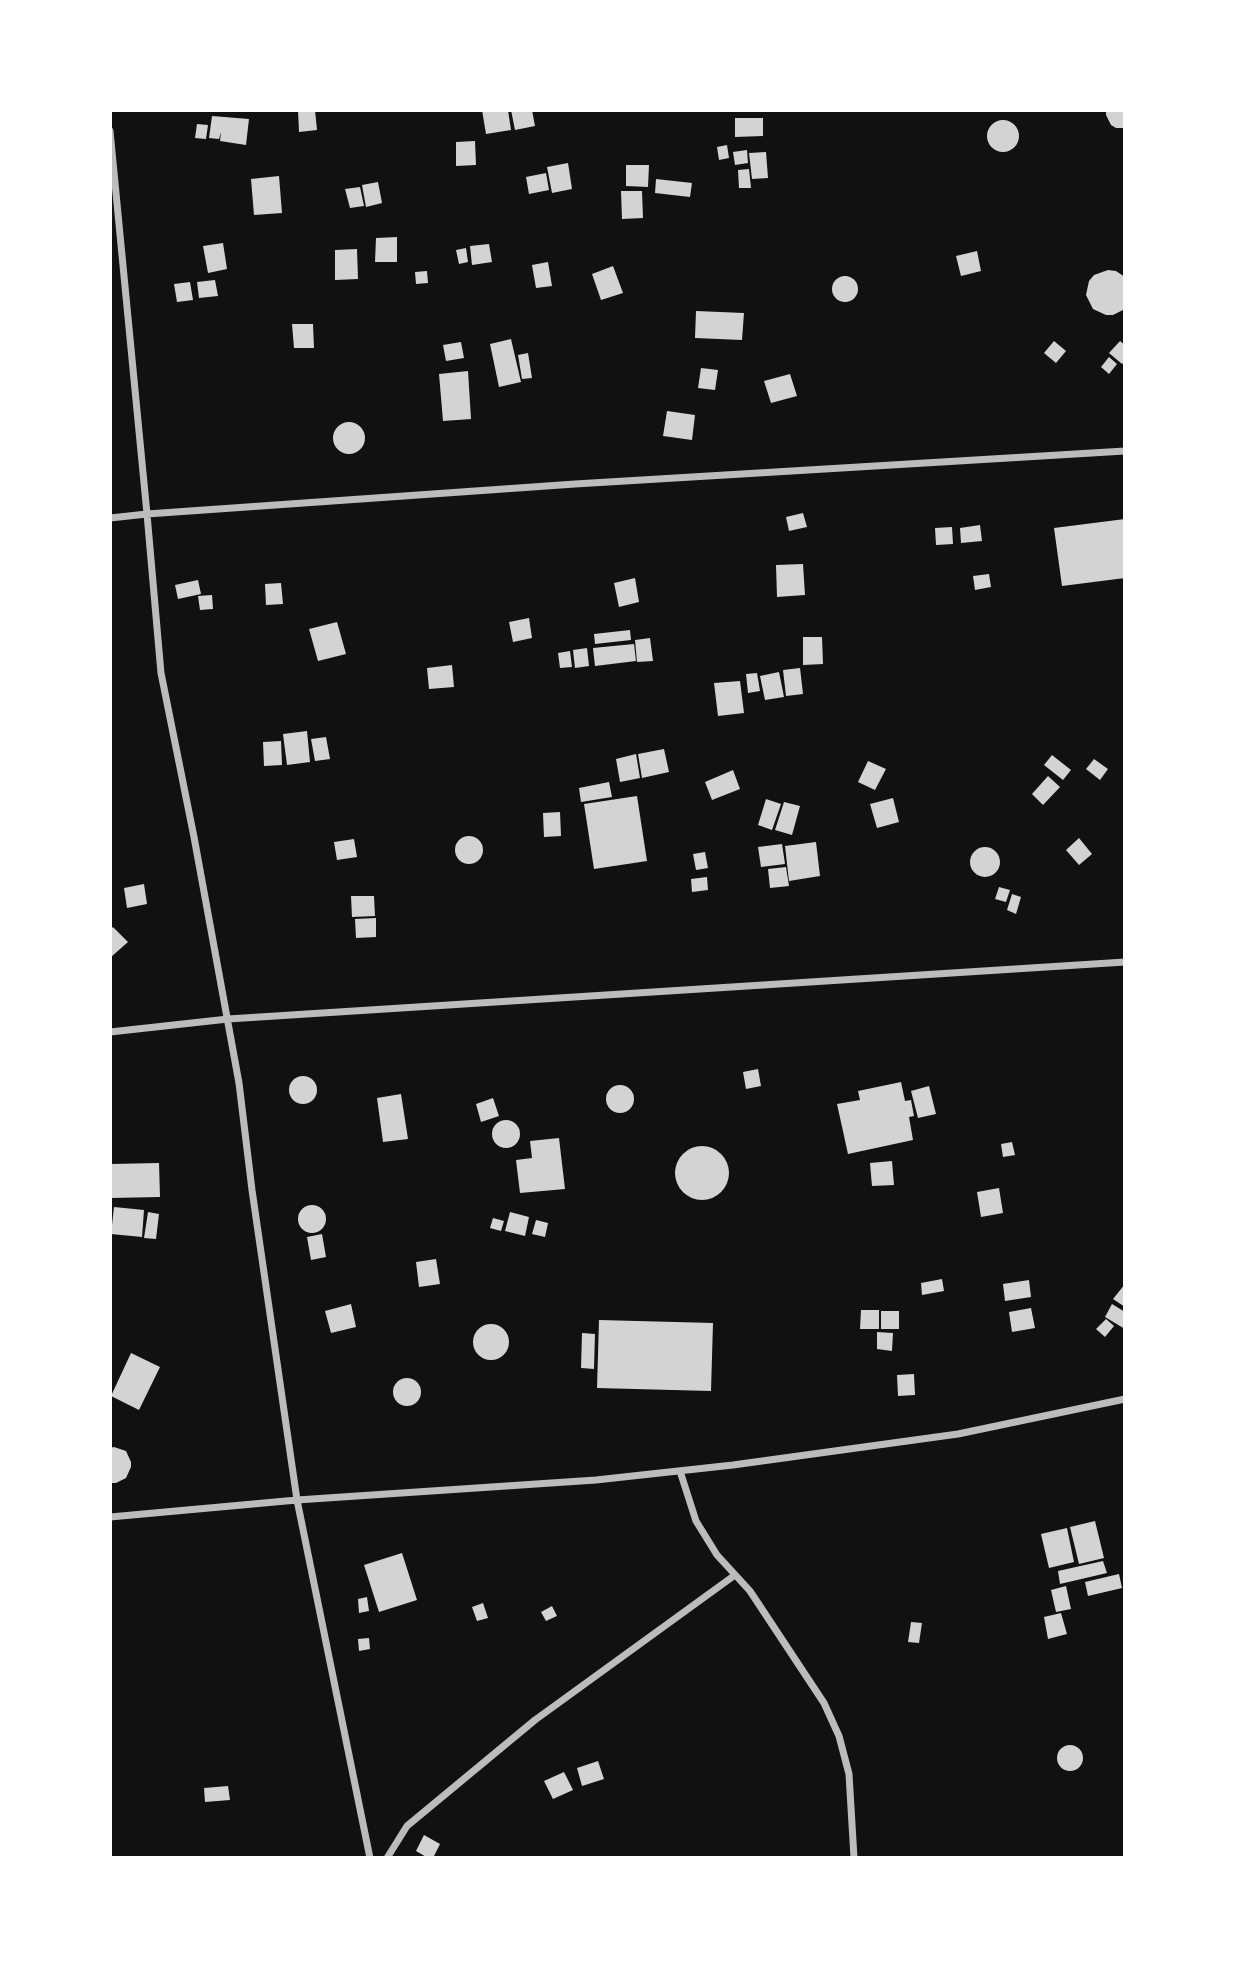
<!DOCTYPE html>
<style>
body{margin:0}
#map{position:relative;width:1235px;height:1968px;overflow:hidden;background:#111;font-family:"Zilla Slab",serif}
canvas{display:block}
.frame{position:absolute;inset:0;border:112px solid #fff;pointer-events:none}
</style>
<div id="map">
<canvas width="1235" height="1968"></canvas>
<div class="frame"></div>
</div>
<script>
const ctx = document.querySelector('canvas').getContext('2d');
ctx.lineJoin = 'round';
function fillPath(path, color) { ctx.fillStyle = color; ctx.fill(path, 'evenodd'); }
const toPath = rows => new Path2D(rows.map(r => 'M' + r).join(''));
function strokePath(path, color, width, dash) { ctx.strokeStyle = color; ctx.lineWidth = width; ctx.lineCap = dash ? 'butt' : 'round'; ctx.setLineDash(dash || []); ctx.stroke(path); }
fillPath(toPath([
 [298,110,315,110,317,130,299,132],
 [482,110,508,110,511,130,486,134],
 [511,110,532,110,535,126,515,130],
 [1106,110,1125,110,1125,128,1116,128,1111,125,1106,115],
 [212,116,249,119,246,145,220,141,221,132,219,139,209,138],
 [735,118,763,118,763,136,735,137],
 '987 136a16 16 0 1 1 32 0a16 16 0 1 1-32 0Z',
 [197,124,208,125,206,139,195,138],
 [475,141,476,165,456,166,456,142],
 [727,145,729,158,719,160,717,147],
 [747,150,748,163,735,165,733,152],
 [766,152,768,178,752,179,749,153],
 [568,163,572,189,552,193,547,167],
 [626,165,649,165,648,187,626,186],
 [749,169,751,188,739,188,738,170],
 [546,173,549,190,529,194,526,177],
 [279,176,282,213,254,215,251,179],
 [656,179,692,183,690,197,655,193],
 [378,182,382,203,366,207,362,185],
 [360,187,364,206,350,208,345,189],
 [621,191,642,191,643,218,622,219],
 [397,237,397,262,375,262,376,238],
 [223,243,227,269,208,273,203,246],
 [489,244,492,262,472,265,470,246],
 [466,248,468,262,459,264,456,250],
 [357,249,358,279,335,280,335,250],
 [977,251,981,271,961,276,956,256],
 [548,262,552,286,536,288,532,265],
 [613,266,623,293,601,300,592,274],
 [1108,270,1116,271,1125,277,1125,309,1113,315,1106,315,1093,309,1086,295,1089,281,1094,275],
 [427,271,428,283,416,284,415,272],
 '832 289a13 13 0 1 1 26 0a13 13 0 1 1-26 0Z',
 [215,280,218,296,199,298,197,282],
 [190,282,193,300,177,302,174,284],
 [696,311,744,313,742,340,695,338],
 [292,324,313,324,314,348,294,348],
 [511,339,521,382,499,387,490,344],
 [1054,341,1066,351,1056,363,1044,353],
 [1120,341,1125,345,1125,361,1122,364,1109,353],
 [461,342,464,358,446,361,443,345],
 [528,353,532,378,522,379,518,355],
 [1109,357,1117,364,1109,374,1101,367],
 [701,368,718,370,715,390,698,388],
 [468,371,471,419,443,421,439,374],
 [790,374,797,396,771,403,764,381],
 [667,411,695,415,692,440,663,436],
 '333 438a16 16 0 1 1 32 0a16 16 0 1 1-32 0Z',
 [803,513,807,527,789,531,786,517],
 [1125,519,1125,578,1062,586,1054,528],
 [980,525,982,541,961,543,960,528],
 [952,527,953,544,936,545,935,528],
 [803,564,805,595,777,597,776,565],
 [989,574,991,587,975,590,973,576],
 [635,578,639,602,619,607,614,583],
 [198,580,201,594,178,599,175,585],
 [281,583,283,604,266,605,265,584],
 [212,595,213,609,200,610,198,596],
 [529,618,532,638,513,642,509,622],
 [337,622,346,654,318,661,309,629],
 [630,630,631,640,595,644,594,634],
 [803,637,822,637,823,664,803,665],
 [650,638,653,661,637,662,635,640],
 [634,644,636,661,595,666,593,648],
 [587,648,589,666,575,668,573,650],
 [570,651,572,667,560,668,558,653],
 [452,665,454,687,429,689,427,668],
 [800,668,803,694,786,696,783,670],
 [779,672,784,697,765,700,760,676],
 [757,673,760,691,748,693,746,674],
 [740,681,744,713,718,716,714,683],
 [307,731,310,762,287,765,283,734],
 [326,737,330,759,315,761,311,739],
 [281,741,282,765,264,766,263,742],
 [664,749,669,772,642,778,638,754],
 [636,754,640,778,620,782,616,759],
 [1052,755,1071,770,1063,780,1044,765],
 [1094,759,1108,769,1100,780,1086,769],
 [868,761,886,769,875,790,858,782],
 [733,770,740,789,712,800,705,782],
 [1048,776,1060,787,1043,805,1032,794],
 [609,782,612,797,581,802,579,788],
 [637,796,647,861,594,869,584,804],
 [893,798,899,822,877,828,870,804],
 [766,799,781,804,772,830,758,825],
 [784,802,800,806,792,835,775,830],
 [560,812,561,836,544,837,543,813],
 '455 850a14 14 0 1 1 28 0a14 14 0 1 1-28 0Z',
 [1079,838,1092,854,1079,865,1066,850],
 [354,839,357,857,337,860,334,842],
 [816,842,820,876,789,881,785,846],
 [782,844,785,864,761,867,758,847],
 '970 862a15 15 0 1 1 30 0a15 15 0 1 1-30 0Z',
 [705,852,708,868,696,870,693,854],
 [786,867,789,886,770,888,768,869],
 [707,877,708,890,692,892,691,879],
 [144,884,147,904,127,908,124,888],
 [999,887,1010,890,1006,902,995,899],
 [1012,894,1021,897,1016,914,1007,910],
 [351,896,374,896,375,916,352,917],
 [376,918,376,937,356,938,355,919],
 [113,927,128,942,111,957,110,930],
 [758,1069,761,1086,746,1089,743,1072],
 '289 1090a14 14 0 1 1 28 0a14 14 0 1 1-28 0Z',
 [901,1082,905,1101,911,1100,914,1116,909,1117,913,1140,848,1154,837,1104,860,1100,858,1091],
 '606 1099a14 14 0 1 1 28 0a14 14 0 1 1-28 0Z',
 [929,1086,936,1114,918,1118,911,1091],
 [401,1094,408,1139,383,1142,377,1098],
 [493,1098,499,1116,481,1122,476,1104],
 '492 1134a14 14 0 1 1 28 0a14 14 0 1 1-28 0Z',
 [559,1138,565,1189,520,1193,516,1160,532,1158,530,1141],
 [1012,1142,1015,1155,1003,1157,1001,1144],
 '675 1173a27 27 0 1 1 54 0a27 27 0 1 1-54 0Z',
 [892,1161,894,1185,872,1186,870,1163],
 [159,1163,160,1197,110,1198,110,1164],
 [999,1188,1003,1213,981,1217,977,1192],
 '298 1219a14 14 0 1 1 28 0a14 14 0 1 1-28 0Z',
 [114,1207,144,1210,142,1237,111,1234],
 [148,1212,159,1214,156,1239,144,1238],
 [510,1212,529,1217,525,1236,505,1231],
 [493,1218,504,1221,501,1231,490,1228],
 [536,1220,548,1223,545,1237,532,1234],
 [322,1234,326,1257,311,1260,307,1237],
 [436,1259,440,1284,419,1287,416,1262],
 [942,1279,944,1291,922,1295,921,1283],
 [1029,1280,1031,1297,1005,1301,1003,1284],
 [1125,1284,1125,1307,1113,1299],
 [351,1304,356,1327,331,1333,325,1311],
 [1112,1304,1125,1312,1125,1329,1105,1317],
 [1031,1308,1035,1328,1012,1332,1009,1312],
 [861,1310,879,1310,879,1329,860,1329],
 [881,1311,899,1311,899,1329,881,1329],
 [1106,1319,1114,1326,1105,1337,1096,1329],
 [599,1320,713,1323,711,1391,597,1388],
 '473 1342a18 18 0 1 1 36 0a18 18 0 1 1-36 0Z',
 [877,1332,893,1333,892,1351,877,1349],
 [582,1333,595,1334,594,1369,581,1368],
 [131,1353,160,1367,139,1410,111,1396],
 [914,1374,915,1395,898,1396,897,1375],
 '393 1392a14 14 0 1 1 28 0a14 14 0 1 1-28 0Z',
 [114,1447,126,1451,131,1462,131,1467,126,1478,116,1483,110,1483,110,1448],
 [1095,1521,1104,1558,1079,1564,1070,1527],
 [1067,1528,1074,1562,1049,1568,1041,1534],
 [402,1553,417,1600,379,1612,364,1565],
 [1103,1561,1107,1573,1060,1584,1058,1571],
 [1119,1574,1122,1588,1088,1596,1085,1582],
 [1066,1586,1071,1609,1056,1612,1051,1590],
 [367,1597,369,1611,359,1613,358,1599],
 [483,1603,488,1618,477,1621,472,1607],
 [552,1606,557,1616,546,1621,541,1612],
 [1061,1613,1067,1634,1048,1639,1044,1617],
 [911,1622,922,1623,919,1643,908,1642],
 [369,1638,370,1649,359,1651,358,1639],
 '1057 1758a13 13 0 1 1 26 0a13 13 0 1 1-26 0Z',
 [598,1761,604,1779,582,1786,577,1768],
 [564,1772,573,1790,553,1799,544,1781],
 [228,1786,230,1800,205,1802,204,1788],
 [424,1835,440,1844,433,1858,428,1858,416,1851]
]), '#d3d3d3');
strokePath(toPath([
 [110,131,147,514,161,673,194,837,239,1083,252,1190,297,1500,596,1480,733,1465,958,1434,1125,1399],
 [110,518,147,514,575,484,1125,451],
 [110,1032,228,1019,1125,962],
 [680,1471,696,1521,717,1555,750,1591,824,1703,839,1736,849,1774,854,1858],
 [110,1517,297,1500,370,1858],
 [387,1858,407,1826,535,1720,735,1575]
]), '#bcbcbc', 7);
</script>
